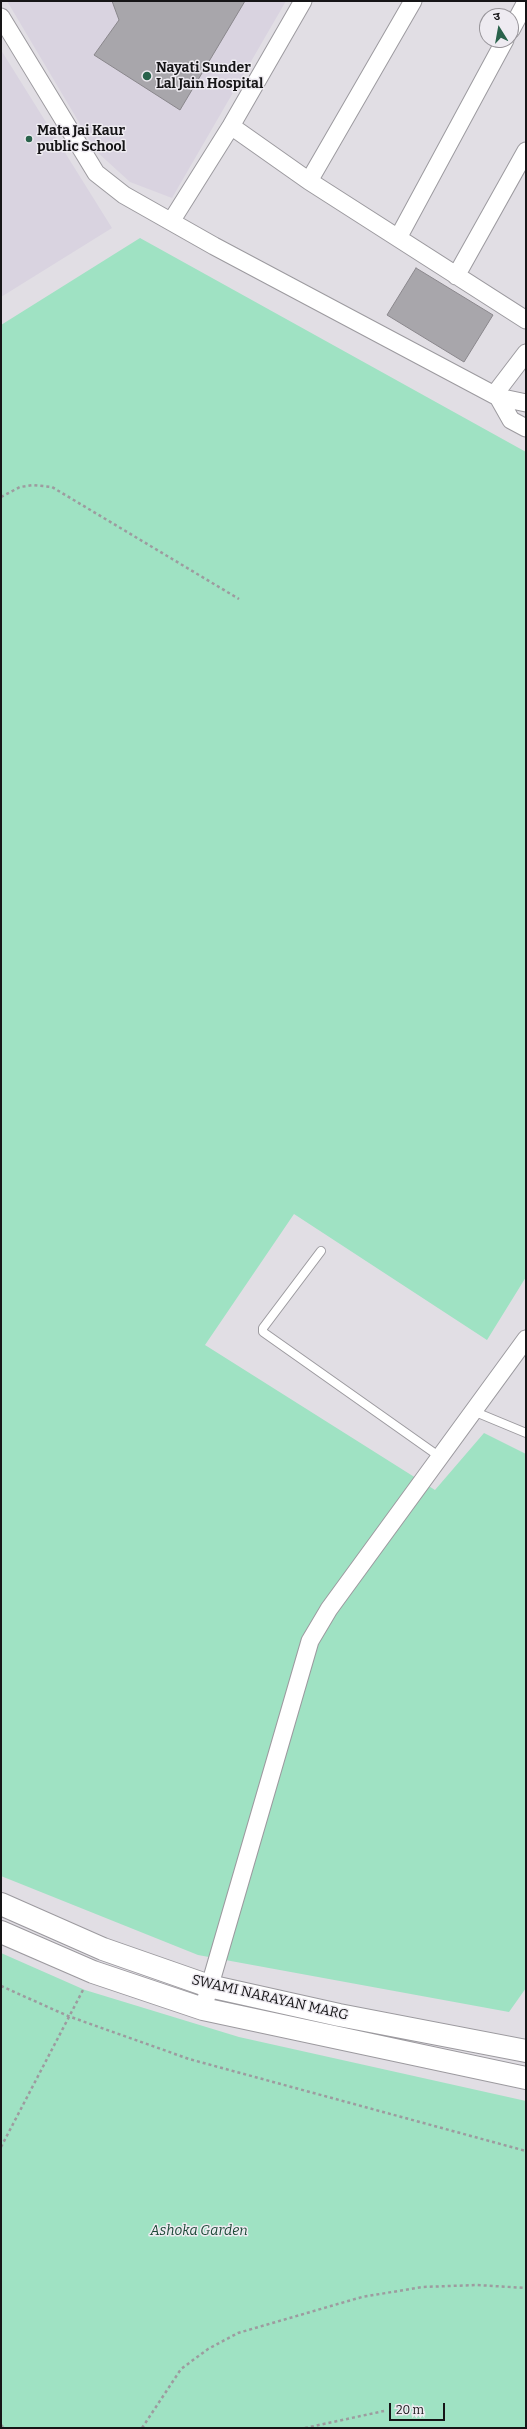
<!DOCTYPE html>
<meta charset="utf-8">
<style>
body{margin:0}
#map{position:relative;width:527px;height:2429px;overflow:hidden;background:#e1dee4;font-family:Bitter,"Noto Sans Devanagari",serif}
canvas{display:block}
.frame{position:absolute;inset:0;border:2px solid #161517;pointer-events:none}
.north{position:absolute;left:479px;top:8px;width:40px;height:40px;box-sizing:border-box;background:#eeebf1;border:1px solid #98959a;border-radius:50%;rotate:349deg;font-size:11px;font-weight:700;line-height:16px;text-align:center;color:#161517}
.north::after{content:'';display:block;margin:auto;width:14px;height:18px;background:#29624b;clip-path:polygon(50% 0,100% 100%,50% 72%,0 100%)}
.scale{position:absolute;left:389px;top:2403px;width:56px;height:18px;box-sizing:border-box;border:2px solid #161517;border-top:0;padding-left:5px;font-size:12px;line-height:14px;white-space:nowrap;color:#161517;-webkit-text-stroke:3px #eeebf1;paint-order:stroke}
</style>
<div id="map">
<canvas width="527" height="2429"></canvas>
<div class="frame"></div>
<div class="north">उ</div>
<div class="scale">20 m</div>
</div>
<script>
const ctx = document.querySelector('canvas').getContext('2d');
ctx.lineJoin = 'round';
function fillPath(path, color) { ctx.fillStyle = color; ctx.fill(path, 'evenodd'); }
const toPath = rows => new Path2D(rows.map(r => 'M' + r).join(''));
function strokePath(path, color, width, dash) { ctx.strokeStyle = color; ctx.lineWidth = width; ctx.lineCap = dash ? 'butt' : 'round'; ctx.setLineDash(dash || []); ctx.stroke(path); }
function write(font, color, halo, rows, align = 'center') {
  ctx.font = font + ' Bitter,serif'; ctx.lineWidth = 3; ctx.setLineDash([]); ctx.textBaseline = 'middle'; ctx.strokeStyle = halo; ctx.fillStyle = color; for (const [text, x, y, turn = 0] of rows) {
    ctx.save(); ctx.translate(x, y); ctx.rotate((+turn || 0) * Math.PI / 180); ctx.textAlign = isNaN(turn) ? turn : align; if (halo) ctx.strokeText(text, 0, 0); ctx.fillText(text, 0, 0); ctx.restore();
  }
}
fillPath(toPath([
 [7,1,286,1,172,198,130,182,96,151],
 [1,50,112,228,1,297]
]), '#d9d3e0');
fillPath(toPath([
 [140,238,526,452,526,1277,487,1340,294,1214,205,1345,435,1490,484,1433,526,1454,526,1988,509,2012,198,1955,1,1876,1,325],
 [1,1953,85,1990,239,2037,526,2101,526,2428,1,2428]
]), '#9fe2c3');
const building = toPath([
 [112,1,245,1,180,110,94,55,119,20,112,1],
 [416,268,493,315,464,362,387,315,416,268]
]);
fillPath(building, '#a8a6ab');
strokePath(building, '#8a878c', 1);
const service = toPath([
 [321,1251,263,1328,263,1332,440,1457],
 [473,1411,526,1433]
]);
const minor = toPath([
 [1,17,96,173,124,195,214,246,498,397,526,403],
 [511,30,526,2],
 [231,126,309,181,526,320],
 [309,181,413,1],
 [172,220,231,126,303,1],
 [398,238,505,40],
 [456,276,526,151],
 [494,395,526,353],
 [498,397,511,420,526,428],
 [203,2009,310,1641,329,1609,526,1339]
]);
const secondary = toPath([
 [1,1904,103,1949,209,1986,339,2015,526,2051],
 [1,1932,93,1972,203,2009,526,2078]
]);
strokePath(service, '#9c9a9f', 10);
strokePath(minor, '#9c9a9f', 19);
strokePath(secondary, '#9c9a9f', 24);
strokePath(toPath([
 [1,497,20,487,33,485,52,487,239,599],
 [1,1986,68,2016,189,2059,526,2151],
 [1,2147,83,1990],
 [1,2425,4,2428],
 [142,2428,181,2369,208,2349,238,2333,362,2297,422,2287,477,2285,526,2288],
 [305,2428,384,2411]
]), '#9d9b9f', 2.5, [3, 3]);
strokePath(service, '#fff', 8);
strokePath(minor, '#fff', 17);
strokePath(secondary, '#fff', 22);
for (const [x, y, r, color] of [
 [147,76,5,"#29624b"],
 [29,139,4,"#29624b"]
]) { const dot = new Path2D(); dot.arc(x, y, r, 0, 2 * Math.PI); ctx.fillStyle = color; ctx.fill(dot); strokePath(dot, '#eeebf1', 1.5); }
write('bold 14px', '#161517', '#eeebf1', [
 ["Nayati Sunder",156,68],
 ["Lal Jain Hospital",156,84],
 ["Mata Jai Kaur",37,131],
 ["public School",37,147]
], 'left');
write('14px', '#161517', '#eeebf1', [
 ["SWAMI NARAYAN MARG",270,1998,13]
]);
write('italic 14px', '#1d4a38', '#eeebf1', [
 ["Ashoka Garden",199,2231]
]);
</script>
